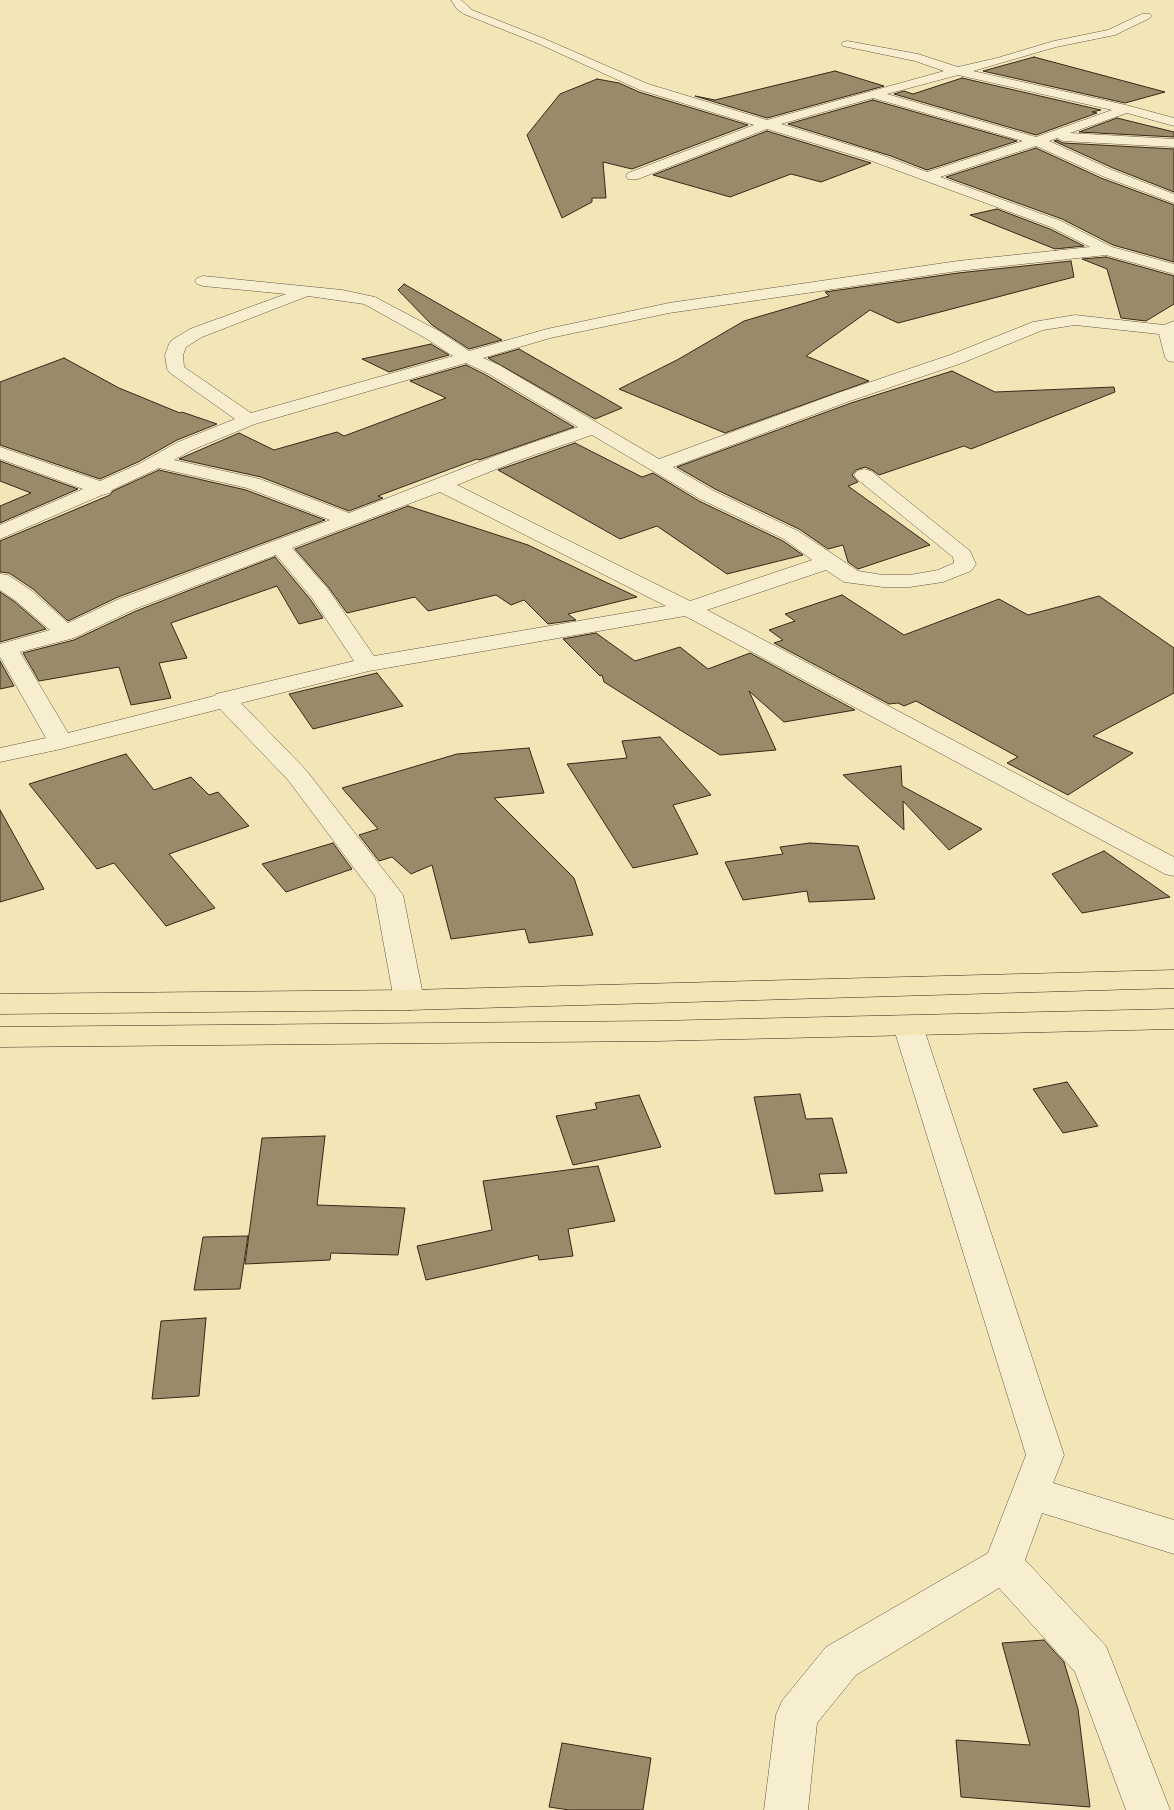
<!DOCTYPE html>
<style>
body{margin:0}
canvas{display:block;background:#f2e5b6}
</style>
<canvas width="1174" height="1810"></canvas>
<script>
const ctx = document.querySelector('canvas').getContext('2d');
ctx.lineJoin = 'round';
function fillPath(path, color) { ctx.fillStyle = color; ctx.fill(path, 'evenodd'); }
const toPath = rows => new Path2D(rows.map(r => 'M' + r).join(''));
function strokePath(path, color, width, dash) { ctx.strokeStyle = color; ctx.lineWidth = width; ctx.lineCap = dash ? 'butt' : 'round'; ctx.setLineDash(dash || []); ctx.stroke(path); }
const building = toPath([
 [1034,57,1165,92,1125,103,983,71,1034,57],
 [835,71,884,86,767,118,695,96,715,100,835,71],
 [962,78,1101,110,1092,112,1097,113,1036,135,894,94,904,91,913,94,962,78],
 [597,79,619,83,639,92,748,125,632,169,603,162,606,198,592,198,592,202,562,218,527,135,560,94,597,79],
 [873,100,1017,141,927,170,891,156,788,124,873,100],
 [1117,118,1174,132,1174,137,1079,132,1117,118],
 [767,131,871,163,821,182,791,174,730,197,653,175,767,131],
 [1057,140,1063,143,1174,149,1174,192,1113,168,1054,141,1057,140],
 [1036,148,1101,178,1174,205,1174,262,1113,245,1062,219,946,177,1036,148],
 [997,209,1050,229,1084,246,1055,249,970,215,997,209],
 [1106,257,1174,276,1174,304,1146,321,1121,318,1107,269,1082,259,1106,257],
 [1071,261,1074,277,898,323,870,310,806,356,869,381,725,433,619,389,677,360,744,321,829,296,825,292,958,273,1071,261],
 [404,284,502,340,469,349,432,325,398,290,404,284],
 [431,344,449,355,389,372,362,359,431,344],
 [519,349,622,408,595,419,488,358,519,349],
 [64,358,119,388,180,413,182,412,217,424,177,440,138,462,100,479,0,445,0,382,64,358],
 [466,365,486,375,574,427,479,460,477,459,378,496,383,498,349,511,261,477,179,459,239,433,274,450,337,432,344,436,446,398,410,381,466,365],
 [952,371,995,392,1114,387,1115,392,971,449,964,446,879,475,872,470,865,467,856,470,852,475,858,482,848,486,930,545,858,569,848,562,843,545,828,549,799,529,715,489,677,467,851,403,952,371],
 [575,443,642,477,653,473,699,501,783,541,803,555,727,574,657,526,620,539,498,470,575,443],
 [0,461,78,489,0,523,0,506,31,493,0,481,0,461],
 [159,470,246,490,325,520,118,597,68,621,33,589,9,573,0,572,0,541,110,495,113,491,159,470],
 [408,506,528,545,637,597,568,614,576,620,548,624,524,600,511,605,496,595,428,611,415,597,347,613,329,588,295,549,408,506],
 [275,557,310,599,323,618,299,624,277,586,171,623,187,658,159,663,171,698,131,705,119,667,39,681,23,653,74,640,136,611,275,557],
 [0,592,15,602,46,629,0,642,0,592],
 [842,595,904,635,999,599,1028,615,1099,596,1174,648,1174,693,1093,736,1133,753,1068,795,1007,763,1018,757,916,701,904,706,898,703,889,704,774,643,783,640,769,630,795,621,785,614,842,595],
 [596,633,635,661,680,647,708,669,750,653,855,710,784,722,749,691,776,750,720,755,604,682,602,675,600,676,563,639,596,633],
 [0,661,14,686,0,689,0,661],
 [377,673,403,706,313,729,289,694,377,673],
 [660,737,711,795,673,805,698,854,633,868,567,764,627,758,622,741,660,737],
 [529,748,544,793,494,798,574,878,593,935,529,943,525,929,451,939,432,865,411,874,392,857,379,861,359,835,378,829,342,788,457,754,529,748],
 [126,754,154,790,191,777,209,795,218,792,249,826,169,854,215,908,166,926,114,863,97,869,29,784,126,754],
 [901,766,902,786,982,829,949,850,903,801,904,830,843,775,901,766],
 [0,810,44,889,0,902,0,810],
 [333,843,352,869,286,892,262,864,333,843],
 [810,843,858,846,875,899,809,902,807,891,743,900,725,862,783,854,780,847,810,843],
 [1104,851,1170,897,1082,913,1052,874,1104,851],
 [1067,1082,1098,1126,1063,1133,1033,1089,1067,1082],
 [800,1094,806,1119,832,1118,847,1173,819,1174,823,1191,775,1194,754,1097,800,1094],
 [639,1095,661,1147,573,1165,556,1116,597,1109,595,1103,639,1095],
 [325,1136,317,1205,405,1208,398,1255,331,1253,330,1260,245,1264,262,1138,325,1136],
 [598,1166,615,1221,568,1229,573,1256,539,1260,538,1255,426,1280,417,1246,492,1230,483,1181,598,1166],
 [248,1236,240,1289,194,1290,203,1237,248,1236],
 [206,1318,199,1396,152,1399,161,1321,206,1318],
 [1044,1640,1064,1662,1078,1709,1090,1807,961,1797,956,1740,1030,1745,1002,1643,1044,1640],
 [562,1743,651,1758,643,1810,569,1810,549,1807,562,1743]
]);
fillPath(building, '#998a6a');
strokePath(building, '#382818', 1);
const minor = toPath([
 [451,0,461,0,472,10,545,39,648,84,767,120,944,71,915,61,843,46,841,44,843,42,847,41,918,54,958,67,997,58,1054,41,1108,30,1142,14,1150,14,1151,16,1150,18,1115,35,1056,47,973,71,1126,105,1174,118,1174,126,1127,113,1070,133,1174,139,1174,147,1063,141,1057,138,1049,141,1112,170,1174,194,1174,203,1102,176,1036,146,940,177,1061,221,1112,247,1174,264,1174,274,1106,255,958,271,669,313,550,338,483,358,499,365,659,459,838,393,950,355,1033,322,1075,315,1164,325,1174,321,1174,362,1168,361,1165,357,1159,334,1075,325,1043,330,962,363,850,401,673,467,714,491,798,531,858,571,883,575,910,575,938,570,954,563,953,557,857,479,854,475,857,471,864,469,871,471,970,551,976,564,971,571,943,582,910,587,883,587,844,582,826,570,707,610,1174,857,1174,876,1165,874,685,616,369,671,241,703,306,770,403,895,424,1000,419,1007,409,1010,399,1007,394,1000,375,896,288,780,220,709,61,749,0,762,0,748,46,738,0,657,0,644,50,630,16,601,0,590,0,574,8,575,32,591,68,623,119,599,330,520,247,488,159,468,112,490,110,493,102,495,0,539,0,525,83,489,0,459,0,447,100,481,139,464,178,442,235,419,170,373,167,369,165,355,169,344,172,340,190,329,286,294,203,286,197,284,195,281,197,278,203,276,342,290,375,297,439,331,469,351,547,329,669,303,958,261,1090,247,1051,227,869,160,767,129,638,179,628,179,626,176,628,173,754,125,640,90,537,43,464,14,457,9,451,0],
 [958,75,1112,110,1036,137,887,94,958,75],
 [873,98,1023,141,927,172,879,154,781,124,873,98],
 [308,296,364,304,427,339,453,356,251,413,184,367,183,355,186,347,202,337,308,296],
 [466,363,487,373,578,427,500,454,349,513,260,479,174,460,192,450,255,424,466,363],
 [592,435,700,499,784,539,812,560,690,601,457,485,514,462,592,435],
 [440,492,666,606,374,656,328,589,292,548,440,492],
 [276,555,312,598,354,661,216,694,214,696,68,733,20,652,74,638,135,609,276,555],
 [908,1016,919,1019,923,1026,1064,1455,1053,1483,1174,1520,1174,1554,1042,1513,1025,1560,1106,1646,1170,1810,1126,1810,1075,1672,999,1588,856,1675,817,1723,808,1810,764,1810,776,1715,782,1701,826,1647,988,1553,1026,1455,893,1026,897,1019,908,1016]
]);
const major = toPath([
 [1174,970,1174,988,409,1010,0,1014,0,994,409,990,1174,970],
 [1174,1009,1174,1029,656,1041,0,1047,0,1027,656,1021,1174,1009]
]);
strokePath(minor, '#665740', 1);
strokePath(major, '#382818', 1);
fillPath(minor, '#f7eed0');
fillPath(major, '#f2e5b6');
</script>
